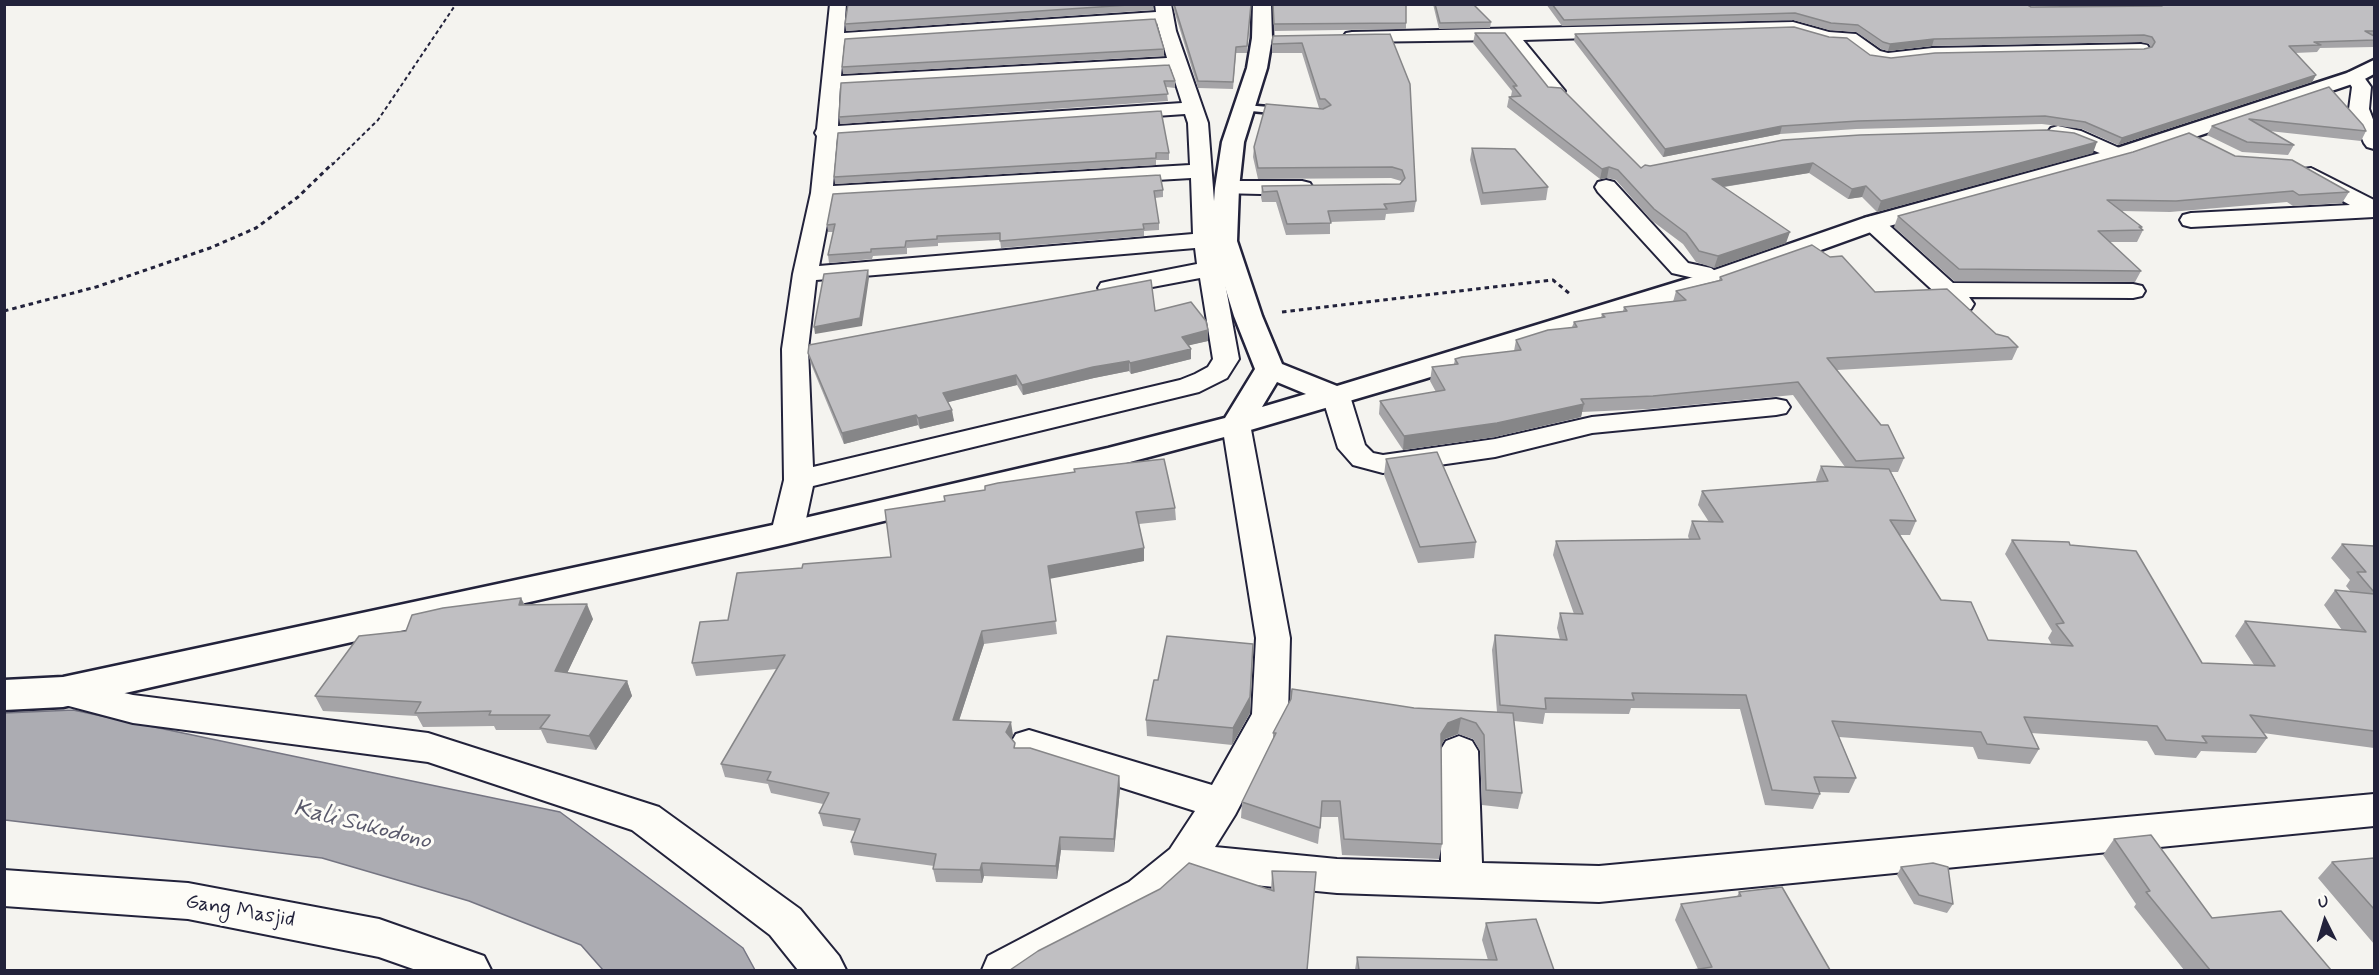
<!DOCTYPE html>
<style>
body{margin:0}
#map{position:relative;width:2379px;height:975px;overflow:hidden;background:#f4f3ef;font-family:Mynerve,sans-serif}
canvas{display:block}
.frame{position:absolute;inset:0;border:6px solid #22223b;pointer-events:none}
.north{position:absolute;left:2295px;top:891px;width:60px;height:60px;-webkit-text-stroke:4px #fdfcf7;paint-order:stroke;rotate:355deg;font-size:16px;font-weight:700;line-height:24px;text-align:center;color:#22223b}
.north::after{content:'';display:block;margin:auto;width:21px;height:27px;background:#22223b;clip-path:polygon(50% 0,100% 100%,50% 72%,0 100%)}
</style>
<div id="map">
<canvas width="2379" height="975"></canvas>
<div class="frame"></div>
<div class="north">U</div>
</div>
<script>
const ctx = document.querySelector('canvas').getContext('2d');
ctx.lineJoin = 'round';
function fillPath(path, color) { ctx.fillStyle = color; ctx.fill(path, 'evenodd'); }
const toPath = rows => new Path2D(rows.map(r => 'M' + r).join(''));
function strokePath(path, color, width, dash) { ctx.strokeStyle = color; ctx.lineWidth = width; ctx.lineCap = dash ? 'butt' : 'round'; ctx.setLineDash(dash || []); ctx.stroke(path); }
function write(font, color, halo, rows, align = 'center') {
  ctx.font = font + ' Mynerve,sans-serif'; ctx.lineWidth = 6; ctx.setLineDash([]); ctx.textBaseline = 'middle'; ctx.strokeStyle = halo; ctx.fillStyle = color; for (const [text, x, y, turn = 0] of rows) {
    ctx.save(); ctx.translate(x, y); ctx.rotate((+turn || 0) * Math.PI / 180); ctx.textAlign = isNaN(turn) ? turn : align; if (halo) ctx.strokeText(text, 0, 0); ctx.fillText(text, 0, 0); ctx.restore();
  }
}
const water = toPath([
 [73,710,560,812,743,948,755,970,603,970,581,945,469,901,322,858,5,820,5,713,73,710]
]);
fillPath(water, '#acacb2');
strokePath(water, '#757582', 1.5);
const lane = toPath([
 [1244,105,1282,108,1287,111,1282,114,1241,110,1241,106,1244,105]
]);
const street = toPath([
 [830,4,846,4,844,33,1156,12,1155,4,1171,4,1176,31,1208,123,1217,240,1239,359,1227,378,1199,392,813,486,803,533,798,540,787,543,776,540,771,533,784,480,782,349,793,274,811,193,817,136,815,133,817,129,830,4],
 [1157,23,1167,58,841,76,844,44,1157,23],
 [1171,69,1182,103,838,126,840,87,1171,69],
 [1185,114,1188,123,1190,165,833,186,837,138,1185,114],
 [1191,178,1193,234,819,266,832,199,1191,178],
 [1195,248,1197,264,1110,281,1101,283,1098,288,1101,293,1110,295,1200,278,1213,359,1208,367,1195,374,1180,380,813,467,808,349,816,280,1195,248],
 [1793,22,1829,32,1856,34,1880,51,1888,53,1932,48,2141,44,2147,45,2150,49,2147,53,2141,54,1932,58,1888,63,1869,60,1846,43,1828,42,1792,32,1523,40,1565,91,1562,95,1555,97,1548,95,1505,40,1352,42,1346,41,1343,37,1346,33,1352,32,1793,22],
 [2354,71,2361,73,2371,87,2369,109,2374,122,2374,149,2367,147,2364,143,2349,109,2352,87,2345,77,2347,73,2354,71],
 [2058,126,2081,131,2126,151,2129,155,2126,159,2119,161,2068,140,2051,136,2048,132,2051,128,2058,126],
 [2311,168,2374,200,2374,217,2191,227,2183,225,2180,220,2183,215,2191,213,2350,205,2303,179,2300,174,2303,169,2311,168],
 [1606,180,1614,182,1688,263,1711,268,1721,275,1724,280,1721,285,1712,287,1703,285,1694,278,1672,273,1598,192,1595,187,1598,182,1606,180],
 [1227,181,1302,181,1310,183,1313,188,1310,193,1302,195,1219,193,1216,188,1219,183,1227,181],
 [1873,216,1881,218,1953,283,2133,284,2142,286,2145,291,2142,296,2133,298,1969,297,1974,304,1971,309,1962,311,1953,309,1865,228,1862,223,1865,218,1873,216],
 [1336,388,1346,390,1350,396,1365,445,1373,453,1383,455,1495,439,1592,417,1776,399,1786,401,1790,407,1786,413,1776,415,1592,433,1495,457,1383,473,1353,465,1338,448,1322,396,1326,390,1336,388],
 [1236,416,1246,418,1250,424,1290,638,1288,714,1235,815,1215,847,1337,859,1441,862,1440,751,1446,741,1459,736,1472,741,1478,751,1482,863,1599,866,2374,794,2374,826,1599,902,1337,893,1192,879,1159,908,1043,970,982,970,988,956,1129,882,1170,849,1195,811,1016,754,1010,744,1016,734,1029,730,1212,785,1252,714,1256,638,1222,424,1226,418,1236,416],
 [63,679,133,695,428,733,659,807,800,909,839,956,846,970,798,970,770,935,632,830,428,762,133,723,50,701,45,692,50,683,63,679],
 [4,870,188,883,379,919,484,956,491,970,416,970,379,957,188,919,4,906,4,870]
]);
const secondary = toPath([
 [1253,4,1271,4,1272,38,1267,68,1244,142,1239,188,1237,241,1262,316,1282,364,1337,386,1703,274,1864,218,2111,150,2347,73,2374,60,2374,74,2361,81,2127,160,1882,228,1721,286,1424,379,1247,431,1111,467,787,544,63,707,4,710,4,680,63,677,787,522,1108,448,1225,418,1255,369,1234,316,1211,241,1215,188,1222,142,1247,68,1252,38,1253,4],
 [1277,382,1306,394,1262,407,1277,382]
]);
strokePath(lane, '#22223b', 5);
strokePath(street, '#22223b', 4);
strokePath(secondary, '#22223b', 5);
strokePath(toPath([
 [332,165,378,120,456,4]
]), '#22223b', 2, [4, 3]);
strokePath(toPath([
 [4,311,96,287,210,248,256,228,298,197,333,163],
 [1282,312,1553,280,1570,294]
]), '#22223b', 3, [4.5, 4]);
fillPath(lane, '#fdfcf7');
fillPath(street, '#fdfcf7');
fillPath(secondary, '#fdfcf7');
fillPath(toPath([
 [848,4,1153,4,1153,10,846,31,845,24],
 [1172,4,1251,4,1247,53,1236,53,1233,89,1198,88],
 [1273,4,1406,4,1406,29,1274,31],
 [1433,4,1473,4,1491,22,1490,28,1439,29],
 [1546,4,2026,4,2031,7,2153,6,2154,4,2374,4,2374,47,2320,48,2317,52,2295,53,2316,75,2312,82,2118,145,2082,129,2042,124,1856,129,1780,134,1663,157,1574,41,1575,34,1870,55,1891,58,2144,49,2151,48,2149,44,2141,42,1932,46,1888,51,1881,49,1856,32,1829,30,1793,20,1562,26],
 [1475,33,1548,87,1641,168,1650,166,2093,153,1877,212,1862,197,1848,199,1809,173,1724,187,1786,243,1714,268,1696,262,1683,244,1651,220,1616,180,1607,178,1600,179,1507,107,1509,97,1512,97,1511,96,1512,91,1473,43],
 [1390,34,1416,201,1414,212,1386,214,1385,220,1330,222,1330,234,1286,235,1276,202,1262,202,1261,197,1262,186,1400,184,1401,182,1401,181,1391,178,1258,179,1253,157,1254,147,1324,109,1319,108,1302,53,1272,53,1272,44],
 [1164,49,1164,56,843,74,842,67],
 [1175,81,1175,88,1166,87,1168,101,840,124,839,117,841,83],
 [2329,87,2366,131,2361,141,2269,131,2294,145,2288,155,2242,152,2207,135,2212,126],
 [1472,148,1548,187,1546,200,1481,205,1470,160],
 [1169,153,1169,160,1156,160,1156,165,835,184,834,177],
 [2235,156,2349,192,2342,203,2293,206,2287,202,2170,212,2122,211,2142,227,2141,229,2143,230,2137,242,2110,242,2141,271,2135,282,1954,281,1894,227,1898,216],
 [1163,190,1163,197,1155,198,1159,223,1159,230,1144,231,1144,236,1001,248,1000,240,938,243,938,246,907,248,907,254,873,256,872,259,829,263,828,255,833,232,828,232,827,225,833,194],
 [1720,277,1875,292,1996,334,2018,347,2012,360,1837,370,1904,458,1898,472,1891,472,1916,521,1910,535,1900,535,1941,600,1988,640,2052,645,2048,638,2052,631,2005,554,2012,540,2070,545,2202,663,2254,665,2235,636,2245,621,2342,630,2324,605,2335,590,2351,592,2346,586,2350,580,2331,558,2342,544,2374,546,2374,748,2263,733,2267,738,2256,753,2201,751,2196,758,2155,755,2147,741,2031,733,2039,749,2030,764,1978,759,1973,747,1839,737,1856,778,1849,793,1819,792,1820,794,1813,809,1765,805,1740,709,1631,708,1629,714,1545,713,1543,724,1514,721,1522,793,1518,809,1482,805,1480,751,1473,739,1458,734,1445,739,1441,745,1442,844,1439,859,1342,855,1338,817,1321,817,1318,844,1241,818,1242,802,1273,740,1273,733,1414,708,1497,712,1492,650,1495,635,1560,640,1557,628,1560,613,1574,614,1553,555,1556,541,1689,539,1688,536,1692,521,1709,522,1698,505,1702,491,1817,482,1816,480,1821,466,1845,467,1793,395,1649,409,1582,412,1581,417,1495,437,1403,450,1379,414,1380,401,1436,392,1430,381,1432,367,1454,364,1455,359,1514,351,1516,340,1572,327,1574,322,1601,318,1602,314,1623,311,1624,307,1673,302,1676,291,1719,280],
 [1208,330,1208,341,1189,345,1191,349,1191,359,1131,374,1129,371,1094,378,1023,395,1017,385,948,402,954,421,920,429,918,425,844,444,811,364,808,353],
 [1386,459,1476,542,1474,558,1418,563,1384,475],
 [1074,469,1175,508,1176,520,1139,524,1144,548,1144,561,1050,578,1057,634,984,644,959,720,1013,735,1011,738,1015,748,1119,776,1120,789,1114,852,1061,850,1057,879,984,876,982,883,936,882,933,869,934,866,854,855,851,842,855,831,823,826,819,813,823,804,771,793,768,784,725,777,721,764,777,669,696,676,692,663,728,620,802,568,891,557,945,501,985,490,1074,472],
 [521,598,525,605,593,619,567,673,627,681,632,696,596,750,547,743,541,730,496,730,494,726,423,727,417,716,323,711,315,696,406,631],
 [1250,713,1232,745,1147,736,1146,720],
 [2114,839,2212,918,2331,970,2184,970,2134,907,2136,904,2103,855],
 [2374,858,2374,944,2318,878,2332,862],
 [1901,867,1953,904,1947,913,1914,904,1897,875],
 [1272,871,1307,970,1271,890],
 [1739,892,1830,970,1698,969,1675,920,1681,904,1737,897],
 [1486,923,1554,970,1355,970,1357,957,1488,960,1482,940]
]), '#a5a4a7');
fillPath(toPath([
 [1934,39,1932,46,1888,51,1890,44],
 [2316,75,2312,82,2118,145,2122,138],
 [1782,126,1780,134,1663,157,1665,149],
 [2097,142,2093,153,1877,212,1881,201],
 [1813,163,1809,173,1709,189,1712,179],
 [1609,167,1607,178,1600,179,1602,169],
 [1866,186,1862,197,1848,199,1852,189],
 [1790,232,1786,243,1714,268,1718,256],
 [868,270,869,278,862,326,815,334,814,327],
 [1208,330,1208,341,1182,347,1182,337],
 [1191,349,1191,359,1131,374,1130,363],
 [1129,361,1129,371,1094,378,1023,395,1022,385,1093,367],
 [1016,375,1017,385,945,403,943,393],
 [1584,404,1581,417,1495,437,1403,450,1404,436],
 [952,410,954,421,920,429,918,418],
 [916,415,918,425,844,444,842,433],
 [1144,548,1144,561,1049,579,1048,566],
 [521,598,527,612,519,605],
 [587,604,593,619,561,686,555,671],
 [982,631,984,644,955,733,953,720],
 [1253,644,1250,713,1232,745,1233,728],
 [627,681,632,696,596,750,589,736],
 [1461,718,1458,734,1445,739,1438,750,1441,734,1448,723],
 [1011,722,1013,735,1008,745,1006,732],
 [1119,776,1120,789,1114,852,1114,839],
 [1060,837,1061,850,1057,879,1056,866],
 [982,863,984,876,982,883,980,870]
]), '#868688');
const building = toPath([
 [848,4,1143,4,845,24,848,4],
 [1174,4,1251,4,1247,46,1236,47,1233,82,1198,81,1174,4],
 [1273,4,1406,4,1406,23,1274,24,1273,4],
 [1435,4,1473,4,1491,22,1440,23,1435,4],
 [1552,4,2026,4,2031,7,2162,6,2160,4,2374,4,2374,31,2365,31,2374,36,2374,40,2314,42,2321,45,2289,46,2316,75,2122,138,2085,122,2045,116,1858,121,1782,126,1665,149,1575,34,1794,27,1829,37,1847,38,1870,55,1891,58,1935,53,2144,49,2152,47,2155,42,2152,37,2144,35,1934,39,1890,44,1883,42,1858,25,1831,23,1795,13,1564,20,1552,4],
 [1155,19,1164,49,842,67,845,39,1155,19],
 [1475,33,1505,33,1548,87,1561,88,1641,168,1645,165,1650,166,1783,140,1860,135,2046,130,2074,133,2097,142,1881,201,1866,186,1852,189,1813,163,1712,179,1790,232,1718,256,1699,251,1686,233,1654,209,1618,170,1609,167,1602,169,1509,97,1521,96,1513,86,1517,86,1475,33],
 [1390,34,1410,84,1416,201,1384,204,1387,209,1328,211,1331,223,1287,224,1277,191,1263,192,1262,186,1400,184,1405,178,1402,170,1392,167,1258,168,1254,147,1266,104,1323,109,1331,105,1325,99,1320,99,1302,43,1272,44,1273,36,1390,34],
 [1169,65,1175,81,1164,81,1168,94,839,117,841,83,1169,65],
 [2329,87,2363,125,2366,131,2249,119,2294,145,2247,142,2212,126,2329,87],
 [1161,111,1169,153,1156,153,1156,158,834,177,838,133,1161,111],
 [2189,133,2235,156,2292,160,2349,192,2299,195,2293,191,2176,201,2107,200,2142,227,2139,227,2143,230,2098,231,2141,271,1959,269,1898,216,2133,152,2189,133],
 [1472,148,1515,149,1548,187,1483,193,1472,148],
 [1160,175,1163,190,1154,191,1159,223,1143,224,1144,229,1000,241,1000,233,937,236,937,239,906,241,905,247,871,249,871,252,828,255,835,224,827,225,833,194,1160,175],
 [1812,245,1830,257,1842,256,1875,292,1947,289,1996,334,2008,337,2018,347,1827,358,1881,425,1888,425,1904,458,1856,461,1798,382,1653,396,1581,399,1584,404,1497,423,1404,436,1380,401,1445,390,1432,367,1458,364,1455,359,1462,357,1521,350,1516,340,1548,330,1577,327,1574,322,1605,317,1602,314,1627,311,1624,307,1686,300,1676,291,1722,280,1720,277,1812,245],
 [868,270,860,318,814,327,824,274,868,270],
 [1151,280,1155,311,1191,302,1206,321,1208,330,1182,337,1191,349,1130,363,1129,361,1093,367,1022,385,1016,375,943,393,952,410,918,418,916,415,842,433,808,353,809,345,1151,280],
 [1437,452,1476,542,1420,547,1386,459,1437,452],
 [1164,459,1175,508,1136,512,1144,548,1048,566,1056,621,982,631,953,720,1011,722,1006,732,1015,743,1014,748,1030,748,1119,776,1114,839,1060,837,1056,866,982,863,980,870,933,869,936,854,851,842,860,819,819,813,829,793,767,780,771,772,721,764,785,655,692,663,700,622,728,620,737,573,802,568,803,564,891,557,885,510,945,501,944,496,985,490,985,486,998,483,1075,472,1074,469,1164,459],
 [1821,466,1889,469,1916,521,1890,520,1941,600,1971,602,1988,640,2073,646,2056,624,2064,623,2012,540,2069,542,2070,545,2136,551,2202,663,2275,666,2245,621,2366,632,2335,590,2374,594,2374,731,2250,715,2267,738,2202,736,2207,743,2166,740,2157,726,2024,717,2039,749,1987,744,1981,732,1832,721,1856,778,1814,777,1820,794,1772,790,1746,695,1632,693,1634,700,1545,698,1546,709,1500,705,1495,635,1567,640,1560,613,1583,614,1556,541,1700,539,1692,521,1723,522,1702,491,1828,481,1821,466],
 [2342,544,2374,546,2374,592,2357,572,2366,572,2342,544],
 [521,598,519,605,587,604,555,671,627,681,589,736,540,728,550,715,489,715,491,711,415,713,421,702,315,696,359,636,406,631,412,615,443,608,521,598],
 [1167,636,1253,644,1250,697,1233,728,1146,720,1154,680,1158,680,1167,636],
 [1292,689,1414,708,1513,713,1522,793,1486,790,1484,735,1476,723,1461,718,1448,723,1441,734,1442,844,1344,839,1340,801,1322,801,1320,828,1242,802,1276,733,1273,733,1291,699,1292,689],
 [2151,835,2212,918,2281,911,2331,970,2210,970,2146,892,2150,891,2114,839,2151,835],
 [2374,858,2374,909,2332,862,2374,858],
 [1189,863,1274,891,1272,871,1316,872,1307,970,1010,970,1038,951,1160,889,1189,863],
 [1933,863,1948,867,1953,904,1919,895,1901,867,1933,863],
 [1782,887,1830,970,1693,970,1712,967,1681,904,1741,896,1739,892,1782,887],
 [1536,919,1554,970,1359,970,1357,957,1497,960,1486,923,1536,919]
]);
fillPath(building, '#c0bfc2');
strokePath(building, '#868688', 1.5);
write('21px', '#22223b', '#fdfcf7', [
 ["Gang Masjid",240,912,10]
]);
write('italic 24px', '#59596b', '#fdfcf7', [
 ["Kali Sukodono",362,826,14]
]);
</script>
